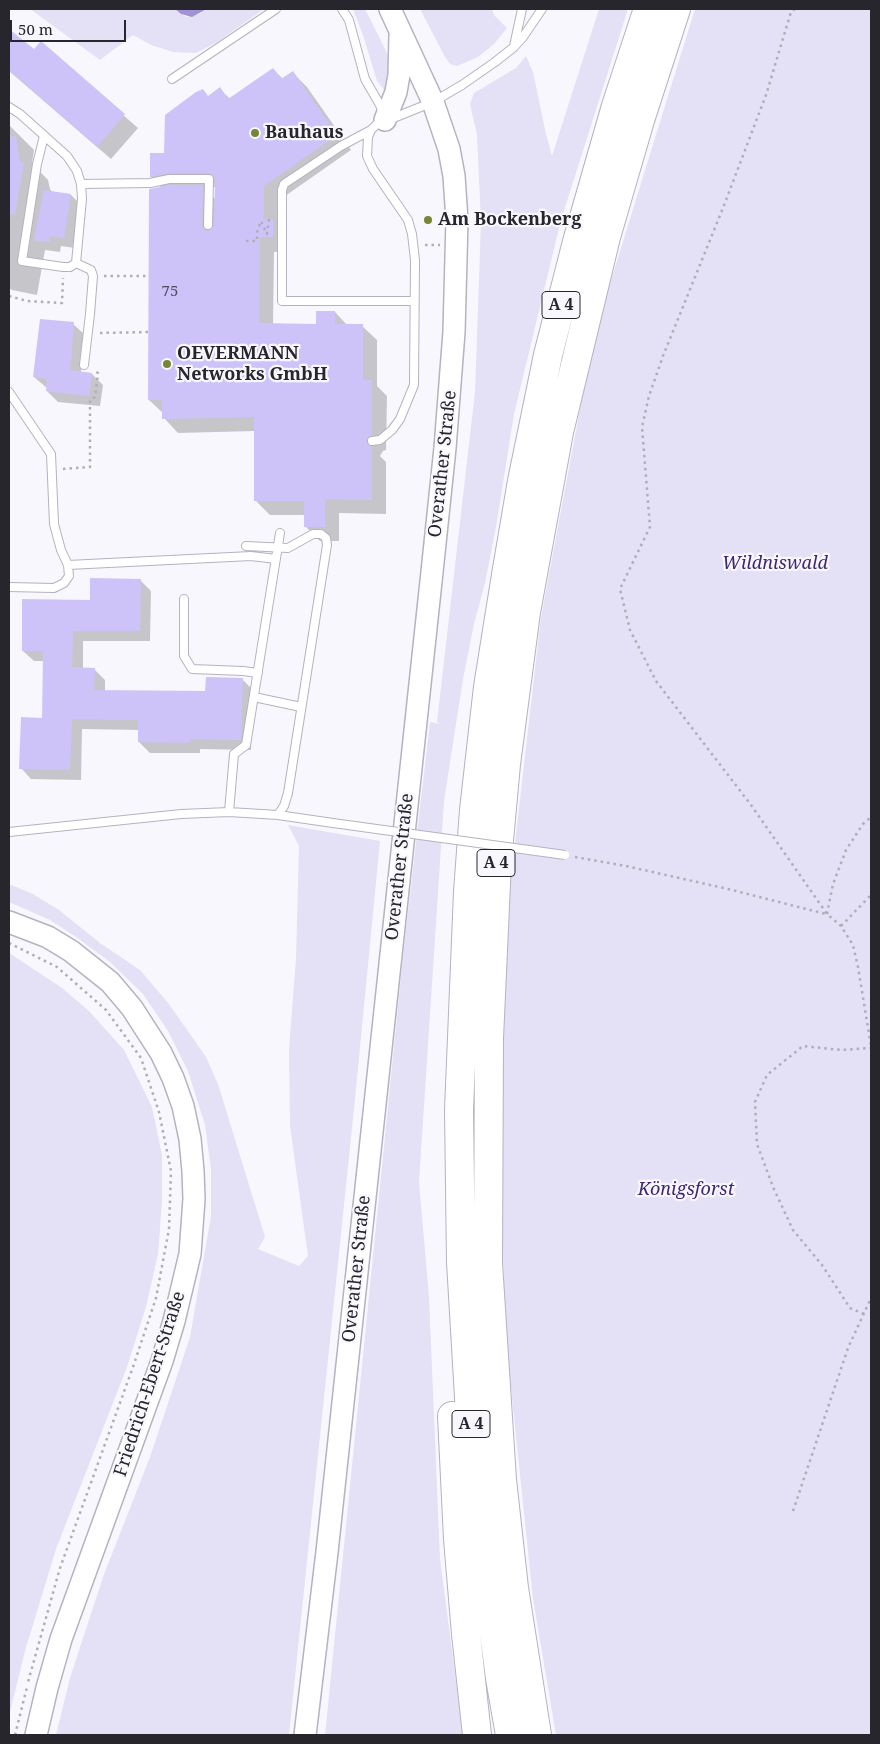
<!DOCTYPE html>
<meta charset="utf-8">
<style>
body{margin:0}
#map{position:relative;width:880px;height:1744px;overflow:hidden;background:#f8f7fd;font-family:"Noto Serif",serif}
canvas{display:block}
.frame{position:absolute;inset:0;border:10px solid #27262c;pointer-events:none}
.scale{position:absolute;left:10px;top:20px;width:116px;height:22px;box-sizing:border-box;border:2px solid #27262c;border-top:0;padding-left:6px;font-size:15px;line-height:18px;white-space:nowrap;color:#27262c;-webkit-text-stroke:4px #f8f7fd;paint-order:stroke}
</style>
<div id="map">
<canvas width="880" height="1744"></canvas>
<div class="frame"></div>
<div class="scale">50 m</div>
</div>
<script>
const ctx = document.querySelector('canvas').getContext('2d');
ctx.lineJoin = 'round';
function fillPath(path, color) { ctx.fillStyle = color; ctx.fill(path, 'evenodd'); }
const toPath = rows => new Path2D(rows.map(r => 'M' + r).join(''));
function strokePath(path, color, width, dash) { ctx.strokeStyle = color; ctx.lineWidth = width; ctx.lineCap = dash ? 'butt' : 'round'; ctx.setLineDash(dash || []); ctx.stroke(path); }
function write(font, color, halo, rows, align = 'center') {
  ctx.font = font + ' "Noto Serif",serif'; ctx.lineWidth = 4.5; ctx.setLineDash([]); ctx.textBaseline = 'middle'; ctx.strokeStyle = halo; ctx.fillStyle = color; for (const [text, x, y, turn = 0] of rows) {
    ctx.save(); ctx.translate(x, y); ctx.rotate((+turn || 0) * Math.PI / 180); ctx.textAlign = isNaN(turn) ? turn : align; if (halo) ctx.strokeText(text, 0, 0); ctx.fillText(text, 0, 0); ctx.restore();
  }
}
fillPath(toPath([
 [30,9,175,9,186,17,200,14,207,9,264,9,217,42,196,53,173,52,151,45,133,35,100,60],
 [353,9,365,9,386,51,391,70,385,91,377,81,363,35],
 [420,9,492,9,494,15,507,28,494,44,478,57,457,66,450,64,445,57],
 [599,9,628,9,561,220,514,414,496,527,485,583,474,624,463,679,444,801,419,1182,429,1297,440,1559,463,1735,325,1735,404,947,430,722,440,724,437,722,475,392,481,222,477,135,470,104,474,93,516,68,526,56,533,72,546,134,552,156],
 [695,9,871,9,871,1735,556,1735,533,1599,506,1340,499,1144,506,921,541,617,594,335],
 [288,825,380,841,355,1099,289,1735,56,1735,70,1678,103,1577,150,1457,190,1337,211,1216,211,1169,205,1125,188,1071,168,1031,143,994,110,962,76,937,50,920,9,902,9,884,33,894,59,910,100,943,140,970,169,1004,206,1057,218,1084,265,1237,258,1249,299,1266,308,1256,290,1126,289,1050,296,958,299,846],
 [9,953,62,988,89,1011,124,1050,152,1107,162,1155,162,1202,158,1254,146,1307,127,1367,56,1549,25,1651,9,1716]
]), '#e4e0f6');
fillPath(toPath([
 [175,9,207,9,192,17,181,14]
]), '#a294d4');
fillPath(toPath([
 [9,31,34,51,41,43,138,128,111,159,9,71],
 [273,69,283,79,293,73,307,87,351,150,278,201,278,227,287,235,287,251,274,252,273,325,317,325,335,312,348,326,362,326,377,340,377,386,387,396,386,450,383,451,380,456,386,462,386,514,339,513,339,541,320,541,305,526,305,515,270,515,255,500,255,431,178,433,164,418,164,414,149,400,161,187,151,177,165,154,209,97,220,89,230,99],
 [204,187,216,187,215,199],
 [9,125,34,150,32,163,48,180,50,189,53,193,71,195,82,206,75,248,61,246,60,252,45,250,37,295,12,290,9,288],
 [73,324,84,334,81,372,92,374,103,385,100,406,58,402,47,391,47,388,34,377],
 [140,580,151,591,150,641,83,641,83,669,94,669,105,680,105,691,207,692,242,679,253,690,251,750,200,749,200,753,150,753,139,742,139,730,82,729,81,780,31,779,21,768,44,719,45,661,34,661,23,651,91,601]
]), '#0003');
fillPath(toPath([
 [9,29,34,49,41,41,125,114,97,147,9,70],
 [273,68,281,79,293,71,337,135,264,186,264,219,273,220,273,237,260,237,259,323,316,324,316,311,335,311,335,324,363,324,363,380,372,380,372,435,368,437,366,441,368,445,372,447,372,500,325,499,325,527,304,527,304,501,254,501,254,417,162,419,162,400,148,400,149,189,170,185,203,185,202,225,205,230,208,231,212,228,214,225,215,179,212,174,209,173,169,173,150,177,150,153,164,153,165,115,196,92,203,89,208,96,220,87,228,99],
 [16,136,20,162,24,162,15,214,9,214,9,137],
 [44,190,71,194,64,238,50,236,49,242,34,240],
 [40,319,74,322,70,370,92,373,89,396,46,391,47,379,33,377],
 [90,578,141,579,140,631,73,631,72,667,95,668,94,690,205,691,206,677,243,678,241,740,190,739,190,743,138,742,138,720,72,719,70,770,19,769,21,717,42,718,43,651,22,651,22,599,90,600]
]), '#cec3f9');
const lane = toPath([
 [342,9,349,20,365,79,380,105,383,113],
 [514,46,522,9],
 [172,79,276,9],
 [9,107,20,114,67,156,77,171,81,184,82,199,76,263,91,270,93,276,90,314,84,365],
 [371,130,341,146,284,184,282,190,282,301,414,301],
 [44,136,37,164,22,261,63,267,70,267,76,263],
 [81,184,150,183,169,179,209,179,208,225],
 [9,392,51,454,54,524,61,550,68,565,69,576,64,583,54,588,9,587],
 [372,441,380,440,392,430,400,419,414,385,415,260,412,234,408,220,373,169,367,156,368,137,371,130,376,125,433,102,462,85,495,62,514,47,523,37,542,9],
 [246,546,288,548,313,534,321,534,326,538,327,545,288,793,284,806,278,815],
 [68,565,251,556,276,559],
 [184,599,184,656,192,669,243,671,258,673],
 [254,697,301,707],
 [229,812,234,754,246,745,280,533],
 [9,832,181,814,229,812,278,815,333,823]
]);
const secondary = toPath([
 [385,120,396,92,399,75,400,36],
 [9,922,48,937,71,951,110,982,132,1008,161,1053,173,1078,183,1106,190,1139,193,1171,194,1199,190,1254,174,1321,162,1361,61,1639,47,1688,36,1735],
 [305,1735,327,1552,432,572,445,448,454,332,457,220,454,176,449,149,433,102,390,9]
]);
const highway = toPath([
 [452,1416,458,1539,466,1634,477,1735],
 [510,1735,500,1678,481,1535,471,1431,461,1262,459,1110,468,892,474,810,488,687,506,575,522,481,548,355,578,238,616,106,648,9],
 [537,1735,514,1588,502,1480,488,1263,489,1038,497,862,506,764,526,612,559,432,606,237,640,120,676,9]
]);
strokePath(lane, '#b5b2c1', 10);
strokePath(secondary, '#b5b2c1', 24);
strokePath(highway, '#b5b2c1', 30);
strokePath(toPath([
 [795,9,791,12,766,95,723,208,663,356,649,396,642,427,650,527,620,589,630,630,656,681,751,805,827,914,841,926,853,945,858,967,871,1046],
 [246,241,257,241,257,232,261,221,267,234,269,219],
 [425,245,440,245],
 [104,276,148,276],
 [9,296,27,301,62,303,63,278],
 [100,333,148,332],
 [63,469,90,467,90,400,95,397,98,373,94,371],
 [575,857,626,866,728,889,826,914],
 [827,914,833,884,846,850,863,824,871,817],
 [841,926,871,895],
 [9,943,57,967,106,1010,141,1058,159,1112,171,1171,169,1229,156,1298,133,1367,60,1568,28,1682],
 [864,1314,850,1308,822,1265,793,1230,773,1187,757,1144,755,1102,767,1075,803,1046,841,1050,871,1048],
 [793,1511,848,1348,871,1298],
 [15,1735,27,1687]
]), '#afaeb4', 2.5, [2.5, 4]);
strokePath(lane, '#fff', 8);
strokePath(secondary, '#fff', 21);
strokePath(highway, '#fff', 28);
const laneBridge = toPath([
 [333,823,565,855]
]);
strokePath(laneBridge, '#b5b2c1', 10, []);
strokePath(laneBridge, '#fff', 8);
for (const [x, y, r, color] of [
 [255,133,5,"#758636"],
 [428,220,5,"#758636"],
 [167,364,5,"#758636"]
]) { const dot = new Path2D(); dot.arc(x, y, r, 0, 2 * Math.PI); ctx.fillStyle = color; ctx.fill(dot); strokePath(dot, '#f8f7fd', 2); }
write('15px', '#514d5f', null, [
 ["75",170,292]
]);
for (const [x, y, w] of [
 [561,305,38],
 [496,863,38],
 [471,1424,38]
]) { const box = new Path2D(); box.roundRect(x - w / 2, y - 13.5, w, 27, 4); ctx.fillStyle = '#f8f7fd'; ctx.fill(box); strokePath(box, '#27262c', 1); }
write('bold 16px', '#27262c', null, [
 ["A 4",561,305],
 ["A 4",496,863],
 ["A 4",471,1424]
]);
write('bold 18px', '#27262c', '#f8f7fd', [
 ["Bauhaus",265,133],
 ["Am Bockenberg",438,220],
 ["OEVERMANN",177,354],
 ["Networks GmbH",177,375]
], 'left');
write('18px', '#27262c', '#f8f7fd', [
 ["Overather Straße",443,464,-84],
 ["Overather Straße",400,867,-84],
 ["Overather Straße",357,1269,-84],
 ["Friedrich-Ebert-Straße",150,1384,-72]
]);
write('italic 18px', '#3f2773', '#f8f7fd', [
 ["Wildniswald",775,564],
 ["Königsforst",686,1190]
]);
</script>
